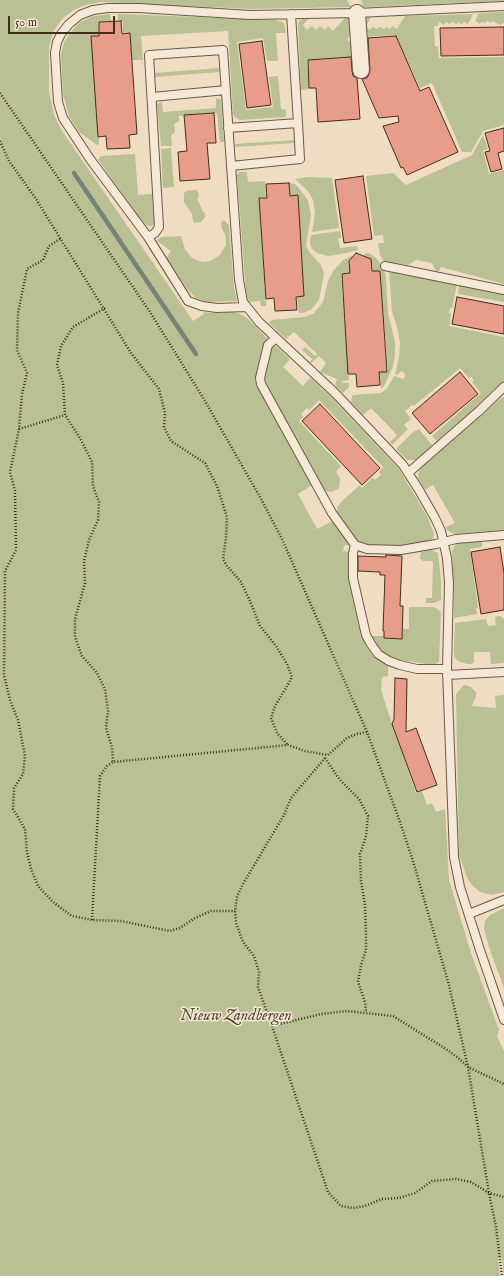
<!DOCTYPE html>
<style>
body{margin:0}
#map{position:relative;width:504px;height:1276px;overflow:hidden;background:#efdcc2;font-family:"IM FELL English",serif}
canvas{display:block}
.scale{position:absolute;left:8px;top:16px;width:107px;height:18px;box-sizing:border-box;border:2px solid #3f2f1a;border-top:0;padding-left:5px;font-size:12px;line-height:14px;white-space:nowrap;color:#3f2f1a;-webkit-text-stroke:3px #f5e8d7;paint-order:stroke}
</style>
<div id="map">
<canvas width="504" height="1276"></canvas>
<div class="scale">50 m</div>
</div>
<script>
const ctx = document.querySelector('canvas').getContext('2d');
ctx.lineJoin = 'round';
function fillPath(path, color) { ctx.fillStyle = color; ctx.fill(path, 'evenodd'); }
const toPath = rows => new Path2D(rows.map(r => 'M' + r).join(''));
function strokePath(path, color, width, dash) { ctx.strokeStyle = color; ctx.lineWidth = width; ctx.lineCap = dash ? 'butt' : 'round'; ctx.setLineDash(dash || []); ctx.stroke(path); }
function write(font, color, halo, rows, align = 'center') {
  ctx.font = font + ' "IM FELL English",serif'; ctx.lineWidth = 3; ctx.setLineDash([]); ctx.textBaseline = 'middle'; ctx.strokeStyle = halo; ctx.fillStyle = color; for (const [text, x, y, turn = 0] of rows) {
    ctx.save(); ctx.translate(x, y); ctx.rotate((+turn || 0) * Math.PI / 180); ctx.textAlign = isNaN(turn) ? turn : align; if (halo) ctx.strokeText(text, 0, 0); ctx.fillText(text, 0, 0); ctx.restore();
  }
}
fillPath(toPath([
 [0,0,347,0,351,7,251,9,101,2,86,5,74,10,63,18,54,30,49,46,49,92,54,115,62,131,193,321,204,314,203,312,212,313,233,312,238,313,248,319,268,339,265,342,255,381,312,485,298,494,317,529,333,521,350,543,349,545,344,546,343,551,350,552,354,598,365,644,373,656,388,664,388,676,382,677,381,690,392,724,416,793,422,791,427,805,432,803,436,812,445,809,449,880,471,953,499,1030,497,1036,504,1051,504,1276,502,1258,498,1258,500,1276,0,1276],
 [361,0,504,0,504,1,364,7],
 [504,12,504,23,501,24,500,25,492,21,491,23,487,21,485,23,481,22,480,24,475,21,479,13],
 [110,14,111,21,98,22,99,35,91,36,99,144,97,145,79,132,69,116,63,94,61,54,64,42,75,27,79,23,93,16],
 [118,14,275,20,282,22,284,24,286,33,276,33,278,61,267,61,263,38,237,42,246,110,273,107,269,77,278,76,281,109,286,110,286,117,240,120,235,117,233,114,228,31,141,36,143,60,132,60,130,33,123,33,123,22,118,20],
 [473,14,468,24,464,22,462,24,458,22,457,24,452,22,450,24,446,22,444,25,439,22,438,26,434,26,435,46,438,47,439,58,504,57,504,125,483,131,471,152,462,152,432,83,420,88,396,35,364,37,363,17,371,17,366,26,370,30,372,27,377,29,379,27,384,29,386,27,390,29,392,26,397,29,405,16],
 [309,18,303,25,307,30,312,26,316,30,320,26,325,30,328,26,333,31,345,18,353,18,354,37,348,37,348,41,354,41,355,75,351,76,349,57,307,60,309,89,301,90,298,24,300,20],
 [219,68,219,72,155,77,155,73],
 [216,98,220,99,221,100,224,142,220,142,217,113,179,116,179,121,174,124,175,132,171,136,172,146,161,146,157,105,158,103,162,102,163,112,216,108],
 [483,135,488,149,483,150,489,174,504,170,504,284,441,267,439,271,436,271,432,263,416,260,408,265,384,261,380,255,378,243,384,243,383,235,374,236,366,176,394,173,398,178,406,185,472,155],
 [294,140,294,143,235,147,235,144],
 [171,148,174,187,163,188,161,149],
 [135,154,138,195,152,194,154,225,151,226,143,225,98,159,101,156],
 [240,172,247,172,248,182,265,181,266,197,259,198,266,306,261,306,260,301,249,302,246,292,237,175],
 [308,177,332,178,339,228,312,232,315,213,313,200,308,191,295,179],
 [289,183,295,184,298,187,308,200,311,215,306,246,310,253,321,265,324,274,319,300,312,309,303,313,299,313,297,296,304,296,298,195,290,196],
 [196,190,198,191,199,197,197,198,203,212,205,213,205,217,201,222,195,223,193,221,192,214,184,202,184,193,186,191],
 [224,220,229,225,234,289,237,301,207,302,196,298,188,290,166,259,171,251,157,241,158,239,162,237,181,236,185,249,188,253,192,258,199,261,205,262,210,261,220,255,226,245,225,234,222,229,221,222],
 [340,231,341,238,338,238,340,248,357,246,358,250,341,254,328,256,317,253,312,249,310,243,311,235],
 [369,253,376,258,384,269,386,277,388,313,395,342,395,356,392,369,384,386,381,389,380,374,378,372,388,371,380,271,373,271,371,258,364,258,364,254],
 [360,255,361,258,349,260,349,271,351,273,341,274,349,380,343,381,342,383,349,383,349,387,343,393,335,385,337,379,320,372,326,363,319,356,311,363,310,362,312,359,302,350,305,347,315,356,317,354,294,332,286,339,269,323,272,320,304,317,313,314,319,307,323,302,328,281,333,271,343,260,352,256],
 [389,271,435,280,435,281,438,282,438,281,457,285,452,308,450,308,449,313,451,313,449,326,504,337,504,382,486,399,437,441,432,436,481,393,472,382,474,380,471,377,469,378,460,368,414,406,412,405,405,411,411,419,404,425,408,429,392,445,390,442,397,435,371,408,363,415,351,402,352,397,353,395,381,393,387,389,394,376,403,379,405,377,405,374,402,371,400,372,398,375,395,374,399,358,400,344,398,331,392,311],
 [459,285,504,294,504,302,458,294],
 [276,346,290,359,283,367,303,386,310,378,314,381,331,397,399,469,427,516,434,534,433,539,431,541,402,545,363,545,357,542,338,516,337,509,339,505,343,500,360,485,362,488,372,478,375,480,381,475,379,472,383,467,319,400,309,410,307,408,301,414,303,417,299,421,341,466,336,471,340,479,339,488,334,491,330,492,323,490,264,383,263,376,271,348],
 [504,397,504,530,454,534,447,530,446,527,455,523,433,485,425,490,418,478,419,470,501,398],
 [419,429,432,445,416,460,407,460,396,449,413,432],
 [482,541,482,547,470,549,478,608,476,608,477,614,454,618,454,593,452,551,456,543],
 [431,550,438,553,441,581,441,600,434,603,426,603,426,598,432,598,433,561,423,561,420,558,421,552],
 [409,607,434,607,441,612,439,662,433,665,402,660,386,654,380,650,372,636,384,636,384,638,402,639,403,629,409,629],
 [500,616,504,619,504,663,491,664,490,652,474,652,474,662,472,664,467,664,458,661,455,658,454,653,455,623,486,619,488,626,496,625,495,617],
 [464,685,471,687,476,692,476,696,472,706,496,708,495,696,504,695,504,892,492,895,480,892,474,887,468,880,459,855,456,694],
 [504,908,504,988,489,947,484,929,485,921,490,915]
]), '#b9c093');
strokePath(toPath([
 [74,173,196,354]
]), '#768475', 4.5);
const building = toPath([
 [121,21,122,34,130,33,137,134,129,135,130,148,107,149,106,136,98,137,91,36,99,36,99,22,121,21],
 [504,27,504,55,441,56,440,28,504,27],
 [396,36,420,91,429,87,458,152,407,175,403,167,401,168,383,126,399,122,398,116,379,118,362,79,367,78,369,74,370,70,368,38,396,36],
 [262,41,271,105,247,108,239,44,262,41],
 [351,57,352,71,353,76,357,78,360,119,318,122,316,88,309,88,308,60,351,57],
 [214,113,216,143,207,143,210,179,180,181,178,152,187,151,184,115,214,113],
 [504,128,504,151,498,153,502,169,491,172,485,152,490,151,485,133,504,128],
 [363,176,372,239,344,243,335,180,363,176],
 [289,183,290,196,298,195,304,296,296,297,297,310,275,311,274,298,266,299,259,198,267,198,266,184,289,183],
 [356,253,371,259,372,271,380,271,387,372,379,372,380,385,357,387,356,374,348,374,342,274,350,273,349,261,356,253],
 [457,297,504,306,504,334,452,324,457,297],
 [460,372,478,394,430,434,412,413,460,372],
 [320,404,380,468,362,485,302,421,320,404],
 [500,547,504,573,504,610,481,614,471,552,500,547],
 [386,555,402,556,400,606,403,606,402,639,384,638,384,631,383,631,385,575,380,575,380,572,358,571,358,556,386,557,386,555],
 [395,678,407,679,406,732,416,728,437,785,417,792,392,724,394,719,395,678]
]);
fillPath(building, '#e89d8b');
strokePath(building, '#3f2f1a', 1);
const lane = toPath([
 [152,97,226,90],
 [228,128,298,123,291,14],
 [231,166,300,159,298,123],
 [148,237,155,233,159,227,149,55,223,50,239,280,243,302,259,322,335,393,403,465,419,490,435,518,441,531,447,558,449,583,447,669,454,857,460,887,480,950,504,1020],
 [385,266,504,290],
 [246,307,217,308,202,306,188,301,148,237,90,159,63,118,58,102,55,53,57,42,61,34,69,24,80,15,93,10,108,8,139,8,250,15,357,13,504,6],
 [276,338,268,345,260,378,261,384,332,513,355,545,367,549,401,550,436,544,456,539,504,535],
 [408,473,479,411,504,387],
 [355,545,353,553,353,578,366,635,371,644,378,654,389,661,400,665,417,669,447,669],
 [447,675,504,672],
 [469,914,504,900]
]);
const street = toPath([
 [357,13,361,70]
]);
strokePath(lane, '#6b5a44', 10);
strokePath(street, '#6b5a44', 18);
strokePath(toPath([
 [0,93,150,312,205,401,260,497,282,539,367,732,400,822,413,861,449,985,468,1067,489,1193,496,1227,502,1276],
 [0,141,9,161,36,199,131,353,159,389,165,413,164,427,171,441,205,463,217,486,227,517,226,538,223,559,227,566,241,582,250,601,260,626,276,646,287,664,292,677,286,688,275,706,271,718,277,733,288,745],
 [60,239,49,246,43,260,27,269,18,313,17,350,27,373,22,394,19,429,10,472,15,491,16,550,5,571,4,675,10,700,18,720,25,756,23,774,14,788,13,809,25,829,27,852,31,869,38,886,53,902,72,916,92,920,121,921,170,931,180,928,195,918,211,911,235,911],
 [105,308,73,327,61,346,57,365,63,383,65,415,80,438,92,462,93,486,99,502,98,520,89,540,84,561,85,583,75,619,75,637,82,656,97,673,105,689,108,711,106,728,112,747,113,762],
 [19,429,65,415],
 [325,758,291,798,284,815,243,884,237,897,235,911,236,923,243,942,254,956,259,972,258,987,272,1026,321,1014,347,1011,393,1016,446,1049,457,1057,468,1067,504,1084],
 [325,758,340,780,359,799,368,816,366,836,360,854,361,881,365,905,366,934,366,950,361,965,358,982,365,1002,366,1012],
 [92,920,100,776,107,766,113,762,288,745,305,751,328,755,347,738,357,734,367,732],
 [272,1026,328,1192,341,1206,353,1208,365,1206,382,1199,399,1198,415,1193,432,1181,456,1179,471,1182,489,1193,504,1197]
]), '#3f2f1a', 2.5, [1, 2]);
strokePath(lane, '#f5e8d7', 8);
strokePath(street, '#f5e8d7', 16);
write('italic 16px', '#574c32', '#f5e8d7', [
 ["Nieuw Zandbergen",236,1017]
]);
</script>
